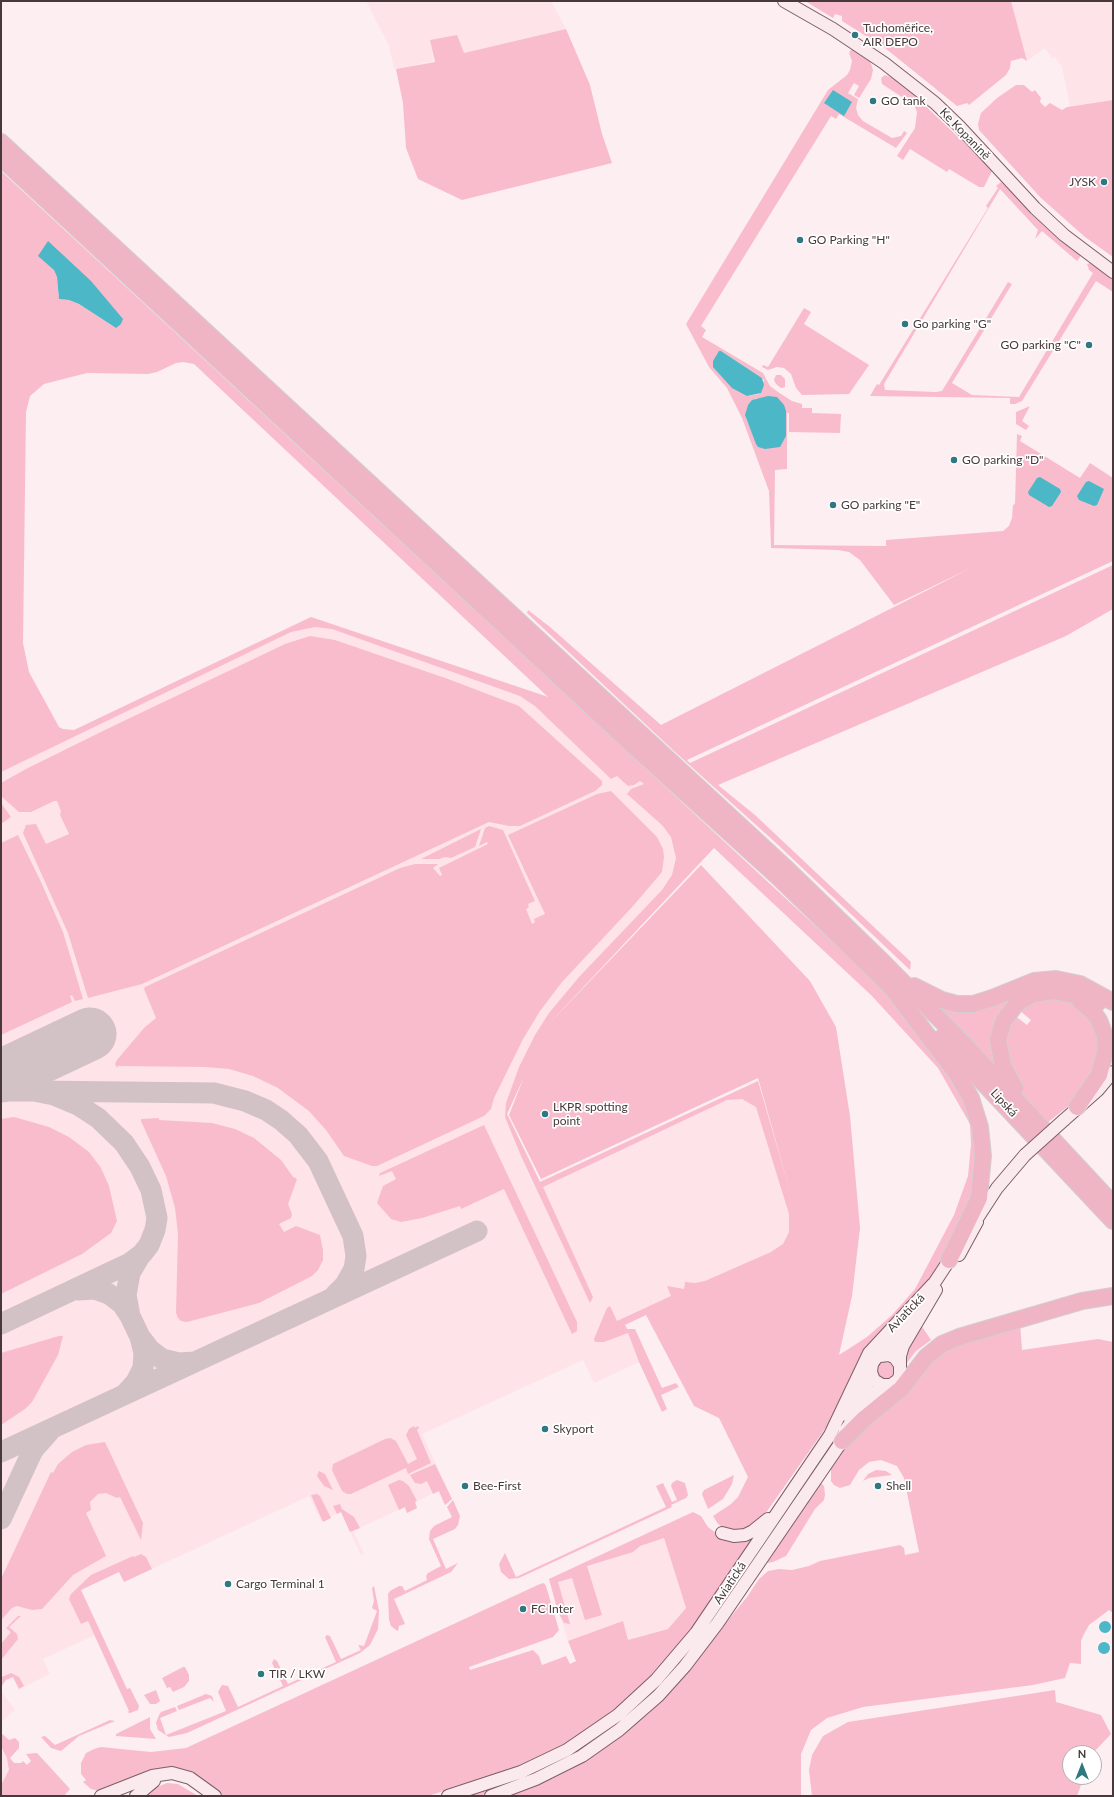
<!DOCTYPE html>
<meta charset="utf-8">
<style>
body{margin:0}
#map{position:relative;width:1114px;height:1797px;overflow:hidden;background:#fdeef2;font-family:Lato,sans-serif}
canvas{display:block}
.frame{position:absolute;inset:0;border:2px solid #46383b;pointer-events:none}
.north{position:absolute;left:1062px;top:1745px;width:40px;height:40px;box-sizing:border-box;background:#fff;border:1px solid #b5afb1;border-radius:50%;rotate:0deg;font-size:11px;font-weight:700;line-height:16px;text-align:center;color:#46383b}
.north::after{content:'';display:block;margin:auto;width:14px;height:18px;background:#2f7781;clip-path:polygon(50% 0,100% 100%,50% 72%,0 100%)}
</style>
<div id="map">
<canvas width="1114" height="1797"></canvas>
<div class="frame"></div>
<div class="north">N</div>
</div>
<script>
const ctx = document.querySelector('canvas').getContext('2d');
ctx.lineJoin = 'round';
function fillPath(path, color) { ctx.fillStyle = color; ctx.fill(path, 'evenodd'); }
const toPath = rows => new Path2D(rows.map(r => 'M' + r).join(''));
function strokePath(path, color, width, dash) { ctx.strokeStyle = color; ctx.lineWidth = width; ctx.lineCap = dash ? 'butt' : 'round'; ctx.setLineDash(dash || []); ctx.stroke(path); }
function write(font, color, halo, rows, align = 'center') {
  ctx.font = font + ' Lato,sans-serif'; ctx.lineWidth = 3.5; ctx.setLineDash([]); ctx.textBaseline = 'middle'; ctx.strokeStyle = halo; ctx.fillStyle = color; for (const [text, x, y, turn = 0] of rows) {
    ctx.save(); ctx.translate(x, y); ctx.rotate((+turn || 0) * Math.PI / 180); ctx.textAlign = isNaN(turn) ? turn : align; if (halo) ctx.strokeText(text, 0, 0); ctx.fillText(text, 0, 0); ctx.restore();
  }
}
fillPath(toPath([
 [366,1,551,1,566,29,464,53,431,40,433,61,396,69,394,68,389,46],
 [1011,1,1113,1,1113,100,1070,106,1062,67,1055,57,1052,58,1045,48,1027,61],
 [311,617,549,697,714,848,545,1028,507,1114,540,1182,758,1081,805,1247,625,1324,639,1362,594,1383,583,1360,422,1434,452,1499,445,1505,438,1491,415,1502,417,1508,407,1513,404,1507,353,1531,364,1553,361,1555,341,1512,321,1521,309,1496,126,1581,121,1569,80,1587,75,1594,95,1635,43,1659,50,1674,19,1689,12,1675,1,1683,1,765],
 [660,1527,686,1608,668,1629,628,1640,623,1622,568,1641,549,1579],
 [1,1691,15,1710,1,1722],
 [1,1733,17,1748,7,1758,14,1768,1,1796]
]), '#fee3e9');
fillPath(toPath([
 [805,1,1011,1,1027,61,1022,58,1011,61,1010,68,1006,75,969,105,967,103,957,106,885,48,842,21,842,16,835,14,833,18],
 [566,29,590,85,602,134,612,163,462,200,418,179,406,148,403,103,396,69,435,62,430,40,457,35,464,53],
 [852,48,870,60,873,70,871,79,859,98,854,95,859,86,854,83,848,93,858,99,856,108,858,115,863,121,892,138,901,136,904,131,907,133,896,148,839,114,836,119,831,116,701,326,706,330,702,337,763,373,770,386,778,392,792,401,802,404,802,408,812,408,812,413,841,414,840,433,789,432,789,413,787,413,787,469,775,470,774,545,886,546,886,540,1003,531,1009,526,1012,518,1013,505,1015,504,1017,434,1022,436,1020,441,1080,478,1090,463,1113,478,1113,561,687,760,690,763,1113,565,1113,609,1066,636,718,785,755,815,911,962,910,970,776,843,675,752,527,613,528,610,550,627,661,725,973,567,894,605,860,560,849,552,838,550,771,548,769,491,742,418,727,388,709,367,686,324,828,90,847,75,850,70,852,61,849,53],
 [721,351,762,378,764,380,759,394,747,396],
 [757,398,758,446,746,418,748,405],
 [885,75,893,78,912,93,958,137,960,136,992,171,984,187,979,187,949,169,947,172,910,149,903,160,897,156,915,128,917,112,914,105,882,84,881,78],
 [1016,85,1024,85,1032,92,1035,90,1041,98,1040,102,1045,107,1050,103,1062,110,1067,107,1113,100,1113,257,1085,237,1041,198,979,130,978,124,981,113,997,98],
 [1,171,878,984,960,1085,978,1139,973,1195,942,1259,927,1284,758,1524,743,1531,726,1529,718,1524,713,1516,731,1504,738,1497,748,1477,719,1418,694,1406,646,1315,625,1325,627,1329,635,1329,662,1388,676,1383,679,1387,661,1395,667,1409,662,1412,639,1362,628,1333,604,1342,595,1342,594,1339,607,1308,610,1306,617,1321,671,1296,667,1286,684,1289,685,1282,695,1283,705,1281,771,1252,783,1244,789,1232,789,1214,756,1107,742,1099,727,1100,543,1187,593,1297,590,1303,521,1156,505,1117,506,1103,519,1067,535,1035,549,1013,579,977,662,890,672,875,676,858,671,837,662,825,627,794,631,789,644,784,640,781,634,785,628,786,617,776,611,779,535,706,520,696,332,629,315,627,291,632,1,772],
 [54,270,116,328,79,304,69,300,59,299,57,277],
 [183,362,194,364,548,697,311,617,74,730,63,729,59,727,29,672,23,643,26,412,30,396,44,384,87,373,148,374,157,372,176,363],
 [714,848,872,996,938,1068,970,1124,971,1144,968,1176,954,1215,915,1289,892,1315,867,1337,839,1355,852,1296,860,1228,850,1116,836,1027,810,981,701,865,544,1029],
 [524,1077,509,1115,541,1179,758,1078,792,1198,758,1081,540,1182,507,1114],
 [1001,182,1046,226,1081,255,1080,257,1077,261,1042,231,1035,239,1038,230,1000,189,884,384,885,390,936,392,942,391,1008,282,1012,284,952,383,972,395,1019,397,1093,273,1089,270,1087,264,1090,263,1097,265,1113,279,1113,292,1096,281,1022,401,1015,404,1010,404,1010,398,870,396,877,384,879,385,988,208,986,206,998,188,996,186],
 [804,308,811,312,804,324,869,365,849,394,802,395,796,388,791,374,784,368,777,367,768,370,762,367,763,365,768,367],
 [776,375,781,375,785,379,785,387,781,388,776,384,774,380],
 [1030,406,1022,421,1029,426,1026,430,1016,424,1016,412],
 [310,636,335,640,448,679,519,706,602,781,602,785,595,791,520,826,509,826,489,822,142,984,88,998,68,933,23,833,26,825,36,824,46,844,69,834,60,815,61,811,57,801,54,801,31,812,19,812,1,796,1,783,26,769,107,729,285,644],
 [611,791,657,837,663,849,664,857,662,872,633,906,562,982,540,1011,523,1039,494,1098,491,1109,484,1116,377,1166,372,1166,344,1156,326,1130,309,1111,278,1088,253,1076,229,1069,205,1067,118,1066,117,1068,115,1064,117,1060,144,1028,156,1018,144,989,145,987,400,868,415,864,438,864,433,868,440,876,442,875,439,868,488,844,487,842,479,846,485,828,489,826,503,830,535,901,528,904,529,907,526,909,532,924,535,922,534,919,545,914,508,835,597,794],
 [1,803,11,817,1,824],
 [481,829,475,847,451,858,445,857,439,859,421,859],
 [18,835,41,882,63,932,83,999,75,1001,72,995,70,996,72,1002,1,1035,1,843],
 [1024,989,1002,1010,993,1026,990,1045,994,1064,992,1065,938,1008,940,1005],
 [1052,998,1071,1002,1078,1006,1098,1030,1099,1063,1071,1104,1047,1123,1020,1092,1003,1040,1014,1015,1027,1025,1031,1020,1019,1010,1031,1002],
 [14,1117,49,1127,69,1137,89,1152,101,1168,109,1186,117,1221,111,1233,82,1254,1,1294,1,1119],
 [159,1118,159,1120,212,1123,235,1129,254,1138,281,1160,293,1177,297,1179,288,1204,292,1214,291,1218,279,1224,284,1232,296,1226,320,1235,323,1250,323,1260,318,1270,312,1276,259,1303,187,1322,181,1321,178,1318,176,1313,178,1234,175,1208,166,1176,141,1121,141,1119],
 [484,1125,577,1322,577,1331,572,1334,504,1189,461,1209,460,1206,422,1218,401,1222,391,1219,377,1203,383,1186,396,1179,392,1171,379,1176,380,1173],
 [919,1322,931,1340,916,1351,906,1364,903,1357],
 [1020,1323,1022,1350,1098,1339,1113,1342,1113,1613,1109,1610,1089,1625,1084,1634,1081,1641,1081,1664,1070,1663,1065,1678,1033,1685,863,1707,827,1718,811,1730,801,1754,801,1796,509,1796,554,1778,577,1766,615,1740,649,1713,664,1698,747,1597,759,1579,768,1571,779,1569,792,1570,809,1566,820,1561,900,1545,904,1548,905,1555,919,1552,904,1478,897,1466,881,1460,869,1462,859,1470,850,1485,840,1488,834,1485,831,1481,831,1468,843,1447,937,1352],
 [59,1336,63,1336,58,1355,32,1402,25,1409,1,1425,1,1353],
 '876 1371a9 9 0 1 1 18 0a9 9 0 1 1-18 0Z',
 [871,1385,873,1387,711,1624,657,1690,609,1733,561,1763,504,1788,479,1796,467,1796,526,1776,584,1746,609,1728,693,1644,854,1407],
 [414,1426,415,1428,418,1426,419,1428,417,1430,431,1463,408,1474,406,1468,351,1494,347,1494,342,1491,332,1470,333,1464,385,1439,390,1438,396,1441,408,1464,417,1459,406,1435,409,1429],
 [105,1442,143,1523,141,1540,120,1497,117,1498,106,1493,98,1494,90,1502,91,1510,86,1513,106,1556,73,1575,42,1609,32,1610,17,1606,12,1608,1,1620,1,1579,51,1472,53,1473,58,1464,72,1452,86,1445],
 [435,1464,452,1499,445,1505,439,1491,433,1494,427,1481,421,1484,415,1483,410,1475],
 [876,1470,886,1471,892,1475,869,1478,863,1481,868,1474],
 [319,1471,325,1474,333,1490,324,1486,317,1476],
 [734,1475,732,1484,723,1499,708,1509,702,1494,704,1490],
 [399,1480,403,1481,409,1486,417,1501,415,1502,417,1508,407,1513,405,1507,399,1510,388,1485],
 [677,1480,685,1483,688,1495,686,1498,671,1505,672,1507,519,1578,509,1579,501,1572,499,1564,505,1553,516,1577,666,1507,656,1486,663,1483,672,1502,677,1500,671,1486,672,1483],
 [820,1482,824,1486,825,1495,824,1500,815,1509,786,1556,773,1562,767,1563],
 [317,1494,320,1496,331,1518,323,1522,311,1495],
 [453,1500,460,1516,458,1525,455,1529,433,1539,446,1569,458,1563,451,1572,394,1599,405,1624,399,1626,398,1631,396,1630,391,1626,389,1620,388,1594,390,1591,399,1586,402,1586,405,1591,427,1580,426,1576,428,1573,441,1566,429,1539,430,1531,434,1526,452,1517,447,1507],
 [340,1504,342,1509,354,1517,360,1528,350,1532,341,1512,337,1514,333,1506],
 [693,1512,701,1516,708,1527,720,1536,757,1533,693,1627,672,1655,650,1678,616,1710,561,1748,519,1767,428,1796,221,1796,191,1775,99,1791,91,1789,83,1782,86,1780,81,1774,81,1763,86,1753,94,1749,101,1747,151,1752,186,1748,540,1584,544,1583,546,1586,559,1630,553,1637,469,1667,470,1670,533,1650,539,1656,542,1665,566,1656,570,1664,576,1661,568,1641,623,1621,628,1640,668,1629,686,1608,664,1538,640,1546,633,1552,587,1566,602,1615,585,1620,572,1578,558,1582,570,1624,564,1623,558,1612,549,1579],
 [141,1554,146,1557,152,1569,124,1582,119,1572,81,1590,127,1689,130,1688,139,1706,138,1710,130,1713,127,1712,129,1711,88,1621,81,1624,69,1599,71,1594,91,1575,133,1556,134,1557],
 [374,1586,379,1611,378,1629,370,1645,360,1653,187,1733,169,1737,158,1730,156,1723,159,1715,161,1712,175,1707,177,1711,160,1718,166,1735,226,1711,218,1692,222,1685,228,1686,238,1707,283,1686,272,1663,274,1659,277,1661,288,1684,336,1662,325,1637,327,1635,330,1636,341,1659,361,1650,358,1645,364,1646,377,1611,372,1608,374,1601,372,1588],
 [18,1616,21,1616,9,1627,17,1634,18,1639,1,1660,1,1644,11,1632,6,1628],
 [183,1667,185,1667,189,1675,189,1681,184,1687,173,1692,170,1687,167,1688,162,1678],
 [11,1673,19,1677,24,1686,19,1689,13,1677,6,1680,1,1687,2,1677],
 [156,1690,160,1701,156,1704,150,1704,144,1695],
 [1055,1690,1056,1702,1101,1715,1111,1734,1093,1753,1070,1753,1070,1777,1084,1777,1077,1796,812,1796,809,1770,812,1755,823,1736,848,1722],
 [206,1694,212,1696,214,1702,210,1698,179,1710,177,1706],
 [150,1717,150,1729,156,1739,116,1736,116,1734],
 [110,1720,115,1721,79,1736,61,1751,51,1748,41,1737,45,1736,55,1745],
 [1,1733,9,1740,15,1738,19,1742,19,1748,10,1758,14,1763,21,1763,23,1761,27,1765,31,1761,26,1754,37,1753,70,1789,64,1796,1,1796,1,1785,9,1770,7,1758,1,1746],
 [167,1783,178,1784,198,1796,142,1796,155,1788]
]), '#f9bccc');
fillPath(toPath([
 [833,90,852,102,844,116,824,103],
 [48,241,91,281,123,319,121,324,116,328,79,304,69,300,59,299,57,277,54,270,38,256],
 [719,351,721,351,762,378,764,385,761,393,747,396,732,388,713,367,713,361],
 [768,396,777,397,784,405,786,411,786,436,780,447,765,449,758,447,756,444,745,415,748,405,752,400],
 [1040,477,1060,489,1061,492,1052,506,1049,507,1029,495,1028,492,1037,478],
 [1089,481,1104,489,1097,505,1094,506,1079,500,1077,496,1086,482],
 '1099 1627a6 6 0 1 1 12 0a6 6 0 1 1-12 0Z',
 '1098 1648a6 6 0 1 1 12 0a6 6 0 1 1-12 0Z'
]), '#4cb7c6');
strokePath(toPath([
 [1,1091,34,1091,54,1095,78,1105,98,1118,124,1143,140,1167,151,1190,157,1218,155,1230,149,1245,142,1254,130,1263,1,1324],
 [34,1091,214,1093,245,1101,266,1110,281,1120,298,1135,318,1161,353,1236,356,1256,354,1269,345,1285,335,1295],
 [140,1256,130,1273,126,1295,130,1316,140,1337,150,1350,162,1359,179,1363,194,1362],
 [78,1290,95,1289,109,1294,122,1304,130,1316],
 [126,1393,136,1382,143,1368,144,1353,140,1337],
 [1,1452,477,1231],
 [1,1519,33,1450,49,1432]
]), '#d2c2c6', 21);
strokePath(toPath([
 [1,1076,90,1034]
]), '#d2c2c6', 53);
const secondary = toPath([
 [784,1,833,29,884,63,935,103,959,126,1035,208,1064,235,1113,272],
 [1064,1120,1098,1090,1113,1072],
 [971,1228,997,1188,1025,1155],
 [959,1255,977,1222],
 [929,1291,954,1253],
 [880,1356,889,1355,895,1358,900,1365,900,1375,898,1380,891,1385,882,1385,874,1380,871,1372,872,1364,876,1358,890,1348,913,1315],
 [900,1365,900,1356,903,1346,936,1290],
 [846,1415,867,1383,871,1368],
 [722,1533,734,1536,745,1535,753,1531,768,1519],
 [101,1796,152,1776,172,1773,190,1778,215,1796],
 [136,1796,154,1781],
 [448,1796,521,1772,567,1750,618,1715,656,1680,696,1633,830,1435,869,1353,933,1284],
 [491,1796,536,1779,582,1756,619,1730,658,1696,685,1666,717,1624,842,1441,845,1431,867,1399,877,1390,891,1385]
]);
const highway = toPath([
 [1,142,784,866,881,960,962,1042,1113,1204],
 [1,158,628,741,778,877,891,987,957,1074,971,1098,980,1127,983,1156,979,1198,949,1260],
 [914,986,942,1000,957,1004,973,1004,992,998,1034,981,1056,979,1080,984,1113,1002],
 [941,1038,1113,1221],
 [1015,1088,1003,1066,998,1040,1003,1022,1017,1003,1033,994,1053,991,1080,996,1097,1004],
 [1077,1107,1099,1075,1106,1049,1105,1036,1099,1020,1092,1011,1080,1001],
 [842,1441,864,1419,901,1389,926,1357,942,1344,959,1337,1082,1301,1113,1296]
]);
strokePath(secondary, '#7d5e66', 14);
strokePath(highway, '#d3cfd0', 18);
strokePath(secondary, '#fae9ed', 12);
strokePath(highway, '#efb5c4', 16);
const secondaryBridge = toPath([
 [1025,1155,1064,1120]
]);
strokePath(secondaryBridge, '#7d5e66', 14, []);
strokePath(secondaryBridge, '#fae9ed', 12);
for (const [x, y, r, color] of [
 [855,35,4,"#2f7781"],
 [873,101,4,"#2f7781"],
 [1104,182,4,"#2f7781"],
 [800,240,4,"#2f7781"],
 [905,324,4,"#2f7781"],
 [1089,345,4,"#2f7781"],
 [954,460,4,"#2f7781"],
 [833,505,4,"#2f7781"],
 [545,1114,4,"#2f7781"],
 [545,1429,4,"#2f7781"],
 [465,1486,4,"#2f7781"],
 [878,1486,4,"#2f7781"],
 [228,1584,4,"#2f7781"],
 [523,1609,4,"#2f7781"],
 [261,1674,4,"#2f7781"]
]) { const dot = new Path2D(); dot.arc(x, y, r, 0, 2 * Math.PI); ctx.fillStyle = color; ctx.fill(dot); strokePath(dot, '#fff', 1.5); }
write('12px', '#46383b', '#fff', [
 ["Tuchoměřice,",863,28],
 ["AIR DEPO",863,42],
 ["GO tank",881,101],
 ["JYSK",1096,182,"right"],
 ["GO Parking \"H\"",808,240],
 ["Go parking \"G\"",913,324],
 ["GO parking \"C\"",1081,345,"right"],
 ["GO parking \"D\"",962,460],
 ["GO parking \"E\"",841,505],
 ["LKPR spotting",553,1107],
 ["point",553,1121],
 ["Skyport",553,1429],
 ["Bee-First",473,1486],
 ["Shell",886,1486],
 ["Cargo Terminal 1",236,1584],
 ["FC Inter",531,1609],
 ["TIR / LKW",269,1674]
], 'left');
write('12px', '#46383b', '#fff', [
 ["Ke Kopanině",965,134,46],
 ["Lipská",1004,1103,47],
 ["Aviatická",906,1313,-46],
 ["Aviatická",730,1583,-56]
]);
</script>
